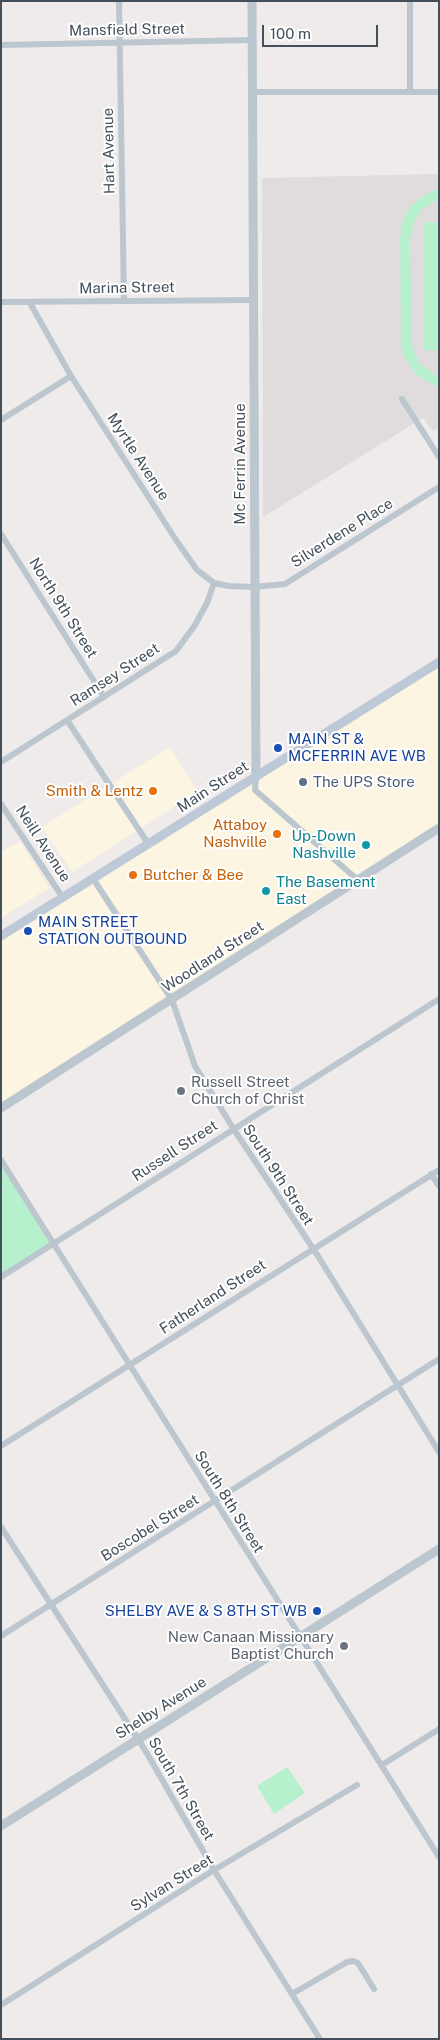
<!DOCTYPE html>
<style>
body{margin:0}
#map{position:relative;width:440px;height:2040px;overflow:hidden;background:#efebeb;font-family:"Public Sans",sans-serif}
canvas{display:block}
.frame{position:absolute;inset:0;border:2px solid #434f5a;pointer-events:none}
.scale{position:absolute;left:262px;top:25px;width:116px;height:22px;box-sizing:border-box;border:2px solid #434f5a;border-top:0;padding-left:6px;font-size:15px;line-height:18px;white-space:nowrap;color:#434f5a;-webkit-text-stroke:4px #fff;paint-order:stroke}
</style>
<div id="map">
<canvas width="440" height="2040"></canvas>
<div class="frame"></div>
<div class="scale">100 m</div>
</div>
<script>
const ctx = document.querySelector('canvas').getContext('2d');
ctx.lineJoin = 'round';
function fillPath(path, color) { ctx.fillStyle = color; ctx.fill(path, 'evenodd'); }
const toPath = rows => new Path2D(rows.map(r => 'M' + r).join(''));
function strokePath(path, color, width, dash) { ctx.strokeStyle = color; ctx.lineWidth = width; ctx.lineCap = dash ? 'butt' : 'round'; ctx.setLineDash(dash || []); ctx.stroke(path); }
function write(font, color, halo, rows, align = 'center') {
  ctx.font = font + ' "Public Sans",sans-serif'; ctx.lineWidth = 4; ctx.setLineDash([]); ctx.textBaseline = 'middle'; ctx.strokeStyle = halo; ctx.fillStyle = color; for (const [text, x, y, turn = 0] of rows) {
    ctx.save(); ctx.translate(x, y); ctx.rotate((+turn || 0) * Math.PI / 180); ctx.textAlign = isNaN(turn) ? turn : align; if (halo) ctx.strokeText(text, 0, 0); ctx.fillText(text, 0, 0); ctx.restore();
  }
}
fillPath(toPath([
 [439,662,439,828,1,1108,1,936],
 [170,747,198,792,72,872,42,827],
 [20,841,49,888,1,918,1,852]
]), '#fcf5e2');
fillPath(toPath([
 [439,174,439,428,433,431,423,418,263,517,262,178]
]), '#e0dcdd');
fillPath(toPath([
 [439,188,439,199,422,209,415,220,410,239,412,345,419,363,439,377,439,388,416,375,403,355,401,339,400,239,402,223,409,208,421,197],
 [423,222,439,222,439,350,423,350],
 [1,1160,53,1245,1,1277],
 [287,1767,305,1793,274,1814,257,1786]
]), '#b6f0cd');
strokePath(toPath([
 [119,1,124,301],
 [410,1,410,92],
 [1,45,253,40],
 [253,92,439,92],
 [1,302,254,300],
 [30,303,71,376,176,540,197,570,214,583,229,586,254,587,285,584,439,487],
 [402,399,439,457],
 [1,420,71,376],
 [1,534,104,697],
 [67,720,149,845],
 [1,762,176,651,195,625,207,603,214,583],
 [256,776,255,790,359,881],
 [1,804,63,898],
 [94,880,172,1000,195,1066,233,1128,318,1256,439,1452],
 [1,1160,439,1857],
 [431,1174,439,1186],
 [1,1277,439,999],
 [1,1446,439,1170],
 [1,1527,145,1750,214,1870,320,2039],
 [1,1636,439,1359],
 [382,1765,439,1729],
 [292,1994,347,1962,353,1961,358,1963,374,1989],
 [1,2005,214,1870,357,1785]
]), '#bbc6cf', 6);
strokePath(toPath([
 [252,1,256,776],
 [1,1108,439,828],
 [1,1826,439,1549]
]), '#bbc6cf', 9);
strokePath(toPath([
 [1,936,439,662]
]), '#bdc9d6', 9);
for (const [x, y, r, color] of [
 [278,748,5,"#1a4fb4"],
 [303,782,5,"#5c6f8a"],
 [153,791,5,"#e8710a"],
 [277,834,5,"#e8710a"],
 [366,845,5,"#0f9aa8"],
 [133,875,5,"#e8710a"],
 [266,891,5,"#0f9aa8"],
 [28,931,5,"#1a4fb4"],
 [181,1091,5,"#6b7280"],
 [317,1611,5,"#1a4fb4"],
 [344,1646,5,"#6b7280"]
]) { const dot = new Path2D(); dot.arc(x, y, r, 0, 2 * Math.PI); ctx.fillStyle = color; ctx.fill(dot); strokePath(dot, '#fff', 2); }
write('15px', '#434f5a', '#fff', [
 ["Mansfield Street",127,30,-1],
 ["Hart Avenue",109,151,-91],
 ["Marina Street",127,288,-1],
 ["Myrtle Avenue",138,457,57],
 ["Mc Ferrin Avenue",240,464,-90],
 ["Silverdene Place",342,533,-32],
 ["North 9th Street",63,608,58],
 ["Ramsey Street",115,675,-33],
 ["Main Street",213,787,-33],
 ["Neill Avenue",43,844,57],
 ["Woodland Street",213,957,-33],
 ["Russell Street",175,1151,-33],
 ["South 9th Street",278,1175,57],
 ["Fatherland Street",213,1297,-33],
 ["South 8th Street",229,1502,58],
 ["Boscobel Street",150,1528,-32],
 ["Shelby Avenue",161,1708,-32],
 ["South 7th Street",181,1789,60],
 ["Sylvan Street",172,1883,-32]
]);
write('15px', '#164399', '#fff', [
 ["MAIN ST &",288,739],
 ["MCFERRIN AVE WB",288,756],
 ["MAIN STREET",38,922],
 ["STATION OUTBOUND",38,939],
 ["SHELBY AVE & S 8TH ST WB",307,1611,"right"]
], 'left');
write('15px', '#4e5e75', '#fff', [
 ["The UPS Store",313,782]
], 'left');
write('15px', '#c56008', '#fff', [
 ["Smith & Lentz",143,791],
 ["Attaboy",267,825],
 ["Nashville",267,842],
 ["Butcher & Bee",143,875,"left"]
], 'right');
write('15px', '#0d838f', '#fff', [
 ["Up-Down",356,836],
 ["Nashville",356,853],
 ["The Basement",276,882,"left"],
 ["East",276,899,"left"]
], 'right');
write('15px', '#5b616d', '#fff', [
 ["Russell Street",191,1082],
 ["Church of Christ",191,1099],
 ["New Canaan Missionary",334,1637,"right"],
 ["Baptist Church",334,1654,"right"]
], 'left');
</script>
